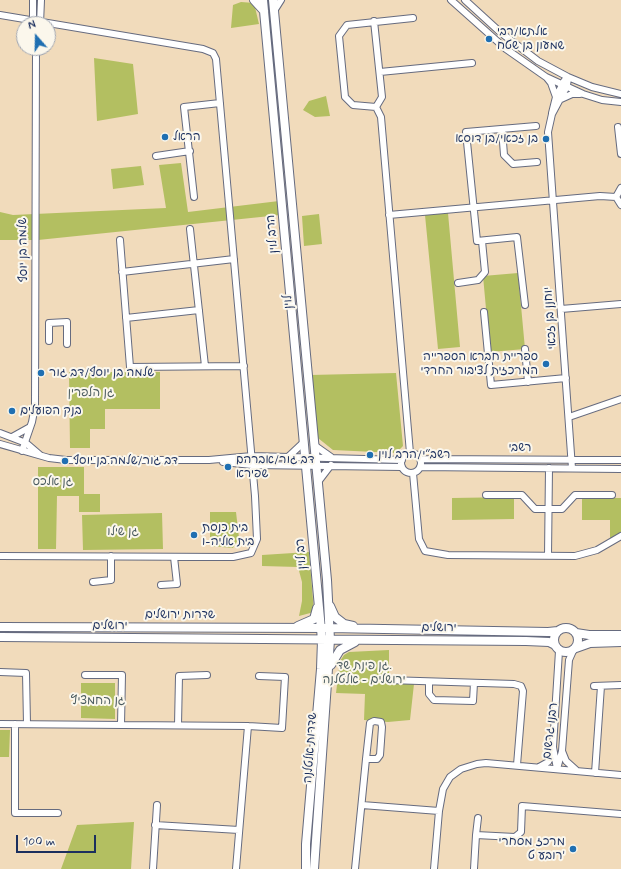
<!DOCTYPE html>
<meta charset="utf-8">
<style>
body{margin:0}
#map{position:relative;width:621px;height:869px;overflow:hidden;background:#f1dbbb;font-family:Mynerve,sans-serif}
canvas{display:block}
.north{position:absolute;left:16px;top:16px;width:40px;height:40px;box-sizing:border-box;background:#fbf7ec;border:1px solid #a1a7b3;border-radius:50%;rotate:340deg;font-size:11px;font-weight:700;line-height:16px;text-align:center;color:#1b2f5e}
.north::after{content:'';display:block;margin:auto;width:14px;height:18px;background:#1f6fb2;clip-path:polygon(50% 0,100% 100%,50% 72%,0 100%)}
.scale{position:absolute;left:16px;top:835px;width:80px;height:18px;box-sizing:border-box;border:2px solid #1b2f5e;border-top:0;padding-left:5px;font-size:12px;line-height:14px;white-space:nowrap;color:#1b2f5e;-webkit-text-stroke:3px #fbf7ec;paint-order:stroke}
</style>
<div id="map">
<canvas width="621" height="869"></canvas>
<div class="north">N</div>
<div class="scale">100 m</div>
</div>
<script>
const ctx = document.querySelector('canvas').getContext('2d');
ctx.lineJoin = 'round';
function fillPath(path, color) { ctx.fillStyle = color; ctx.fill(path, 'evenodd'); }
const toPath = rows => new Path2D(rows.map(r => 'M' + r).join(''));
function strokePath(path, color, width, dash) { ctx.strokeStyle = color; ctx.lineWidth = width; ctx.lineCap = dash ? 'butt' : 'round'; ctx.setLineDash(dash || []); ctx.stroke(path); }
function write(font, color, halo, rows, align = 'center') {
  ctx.font = font + ' Mynerve,"Playpen Sans Hebrew",sans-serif'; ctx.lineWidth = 4; ctx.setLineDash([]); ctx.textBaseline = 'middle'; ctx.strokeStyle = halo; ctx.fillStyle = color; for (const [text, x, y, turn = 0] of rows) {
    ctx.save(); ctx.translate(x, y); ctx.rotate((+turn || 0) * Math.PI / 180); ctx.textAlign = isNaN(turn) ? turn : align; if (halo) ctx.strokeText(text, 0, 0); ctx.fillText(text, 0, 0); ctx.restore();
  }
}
fillPath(toPath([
 [241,2,254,3,259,24,231,28,233,5],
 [94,58,133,64,138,114,97,121],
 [326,96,330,116,315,117,303,110,309,101],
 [181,163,188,212,279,201,280,215,38,240,0,240,0,212,13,215,166,208,159,165],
 [141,166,144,185,113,189,111,169],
 [448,213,460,347,438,349,425,215],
 [319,214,322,244,304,246,302,216],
 [518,273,525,349,490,352,483,276],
 [69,372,160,372,160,409,105,409,105,429,90,429,90,448,70,448],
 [396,373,403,446,396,453,333,450,318,438,310,375],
 [38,467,84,467,84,494,100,494,100,512,79,512,79,496,57,496,56,549,38,549],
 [514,497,514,519,452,520,452,498],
 [582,498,621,498,621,534,610,540,610,520,582,520],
 [210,512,236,512,239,538,233,548,210,546],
 [162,513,163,549,83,550,82,515],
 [309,552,314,612,299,616,302,601,302,582,298,567,262,566,262,555],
 [389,650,389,678,390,684,414,684,410,720,388,722,364,720,365,694,336,693,340,661,344,655,349,652],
 [81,683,115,683,115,719,81,718],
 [0,730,10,730,9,757,0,757],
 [134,822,131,869,61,869,77,825]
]), '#b3bf61');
const minor = toPath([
 [451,0,506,49,546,77,583,94,602,100,621,102],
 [465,0,500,32,538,61,568,77,592,87,621,94],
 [274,11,281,0],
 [0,15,203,49,213,53,216,59,255,496,257,539,251,553,233,557,0,556],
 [374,21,382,97,376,107],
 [33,24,33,0],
 [40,24,41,0],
 [380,72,472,63],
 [568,77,567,86,552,114,548,132,572,468],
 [547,78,551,83,556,97],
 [561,99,572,94,580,94],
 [376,107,381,117,410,453],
 [376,107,353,105,345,97,339,36,347,25,413,18],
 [552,113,556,97,564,81],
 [618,127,621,154],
 [502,129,504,155,513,164,537,162],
 [156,156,190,151],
 [621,188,616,197,621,205],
 [194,197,184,107,220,103],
 [389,215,600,196,616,197],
 [190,229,205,366],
 [120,240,130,367,244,366],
 [122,272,234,259],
 [458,283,478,280,485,272,482,241],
 [525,305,517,237,477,241,466,132,536,126],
 [561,309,621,304],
 [484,312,491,385,566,378],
 [126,318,199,310],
 [49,341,49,323,67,322,67,344],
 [525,349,528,382],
 [569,417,621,399],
 [0,433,26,443,40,455],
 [12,437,30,427],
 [0,444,49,458,66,460,209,460,252,456,402,460],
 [314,445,331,457],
 [22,451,32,422,35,406,36,48],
 '401 463a10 10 0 1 1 20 0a10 10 0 1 1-20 0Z',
 [288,457,304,442],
 [420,459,621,460],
 [223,462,252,465,402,467],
 [420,467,621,469],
 [413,473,419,539,425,551,448,555,575,556,597,550,621,536],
 [318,482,331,465],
 [486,495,522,495,535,509,562,509,575,495,612,495],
 [548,556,549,468],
 [93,582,111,580,111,556],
 [161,585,177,584,174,557],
 [0,672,26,673,27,724],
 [85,675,122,675,121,725],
 [388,680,514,684,521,686,523,691,517,765],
 [429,682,429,694,434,700,473,701,474,683],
 [594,686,621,685],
 [0,724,248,726,282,728,285,677,259,676],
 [15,724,15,813,58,813],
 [178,725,179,676,207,675],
 [562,751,566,761,576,770],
 [539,767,548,762,553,751],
 [557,769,562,751,569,660,573,651],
 [557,769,553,747,559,651],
 [595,773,601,686],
 [362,805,439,811],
 [155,825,239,830],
 [476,835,478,818],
 [153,869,157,805],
 [236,869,248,726],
 [355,869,366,759,370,723,374,721,381,722,382,727,380,755,377,759,366,759],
 [434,869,439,811,443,789,450,777,461,769,477,764,486,763,621,775],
 [474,869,476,835,515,837,521,832,522,806,621,814]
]);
const major = toPath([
 [254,0,264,11],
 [263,0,322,640,321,669,306,844,306,869],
 [273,0,327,580,330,640,314,869],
 [330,606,335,617,344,624,353,626],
 [298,626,314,619,317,608],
 [0,627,329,628,548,632,558,631],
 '554 640a12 12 0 1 1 24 0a12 12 0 1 1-24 0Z',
 [576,633,589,635,621,635],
 [0,637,526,641,549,642,555,645],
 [576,648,590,643,621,642],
 [331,665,340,650,355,642]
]);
strokePath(minor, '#666b7f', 8);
strokePath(major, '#666b7f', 10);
strokePath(minor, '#fff', 6);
strokePath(major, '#fff', 8);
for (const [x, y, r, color] of [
 [489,39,4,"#1f6fb2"],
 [165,137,4,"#1f6fb2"],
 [546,139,4,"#1f6fb2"],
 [546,364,4,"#1f6fb2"],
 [41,373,4,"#1f6fb2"],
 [12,411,4,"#1f6fb2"],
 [370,455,4,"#1f6fb2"],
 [65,461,4,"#1f6fb2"],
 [228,467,4,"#1f6fb2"],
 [194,535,4,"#1f6fb2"],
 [573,849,4,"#1f6fb2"]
]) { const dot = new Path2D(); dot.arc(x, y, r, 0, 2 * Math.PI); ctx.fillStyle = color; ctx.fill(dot); strokePath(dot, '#fbf7ec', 1.5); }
write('12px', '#1b2f5e', '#fbf7ec', [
 ["אלתא/רבי",497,32],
 ["שמעון בן שטח",497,46],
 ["הראל",173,137],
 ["בן זכאי/בן דוסא",538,139,"right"],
 ["ספריית חברא הספרייה",538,357,"right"],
 ["המרכזית לציבור החרדי",538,371,"right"],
 ["שלמה בן יוסף/דב גור",49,373],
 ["בנק הפועלים",20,411],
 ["רשב״י/הרב לוין",378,455],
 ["דב גור/אברהם",236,460],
 ["שפירא",236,474],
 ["דב גור/שלמה בן יוסף",73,461],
 ["בית כנסת",202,528],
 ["בית אליה-ו",202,542],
 ["מרכז מסחרי",565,842,"right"],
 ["רובע ט'",565,856,"right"]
], 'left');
write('12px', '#1b2f5e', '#fbf7ec', [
 ["הרב לוין",273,234,-95],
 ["שלמה בן יוסף",24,250,-91],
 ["לוין",289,302,-95],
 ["יוחנן בן זכאי",551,318,-94],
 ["רשבי",520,448],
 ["רב לוין",302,554,-95],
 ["שדרות ירושלים",180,615],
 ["ירושלים",110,626],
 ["ירושלים",439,628],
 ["רבנו גרשום",551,731,-83],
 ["שדרות אלטלנה",311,748,-86]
]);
write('12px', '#495a5f', '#fbf7ec', [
 ["גן הלפרין",91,393],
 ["גן אלכס",53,482],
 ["גן שילו",123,532],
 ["גן פינת שד.",364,666],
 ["ירושלים - אלטלנה",364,680],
 ["גן החמציץ",98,701]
]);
</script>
